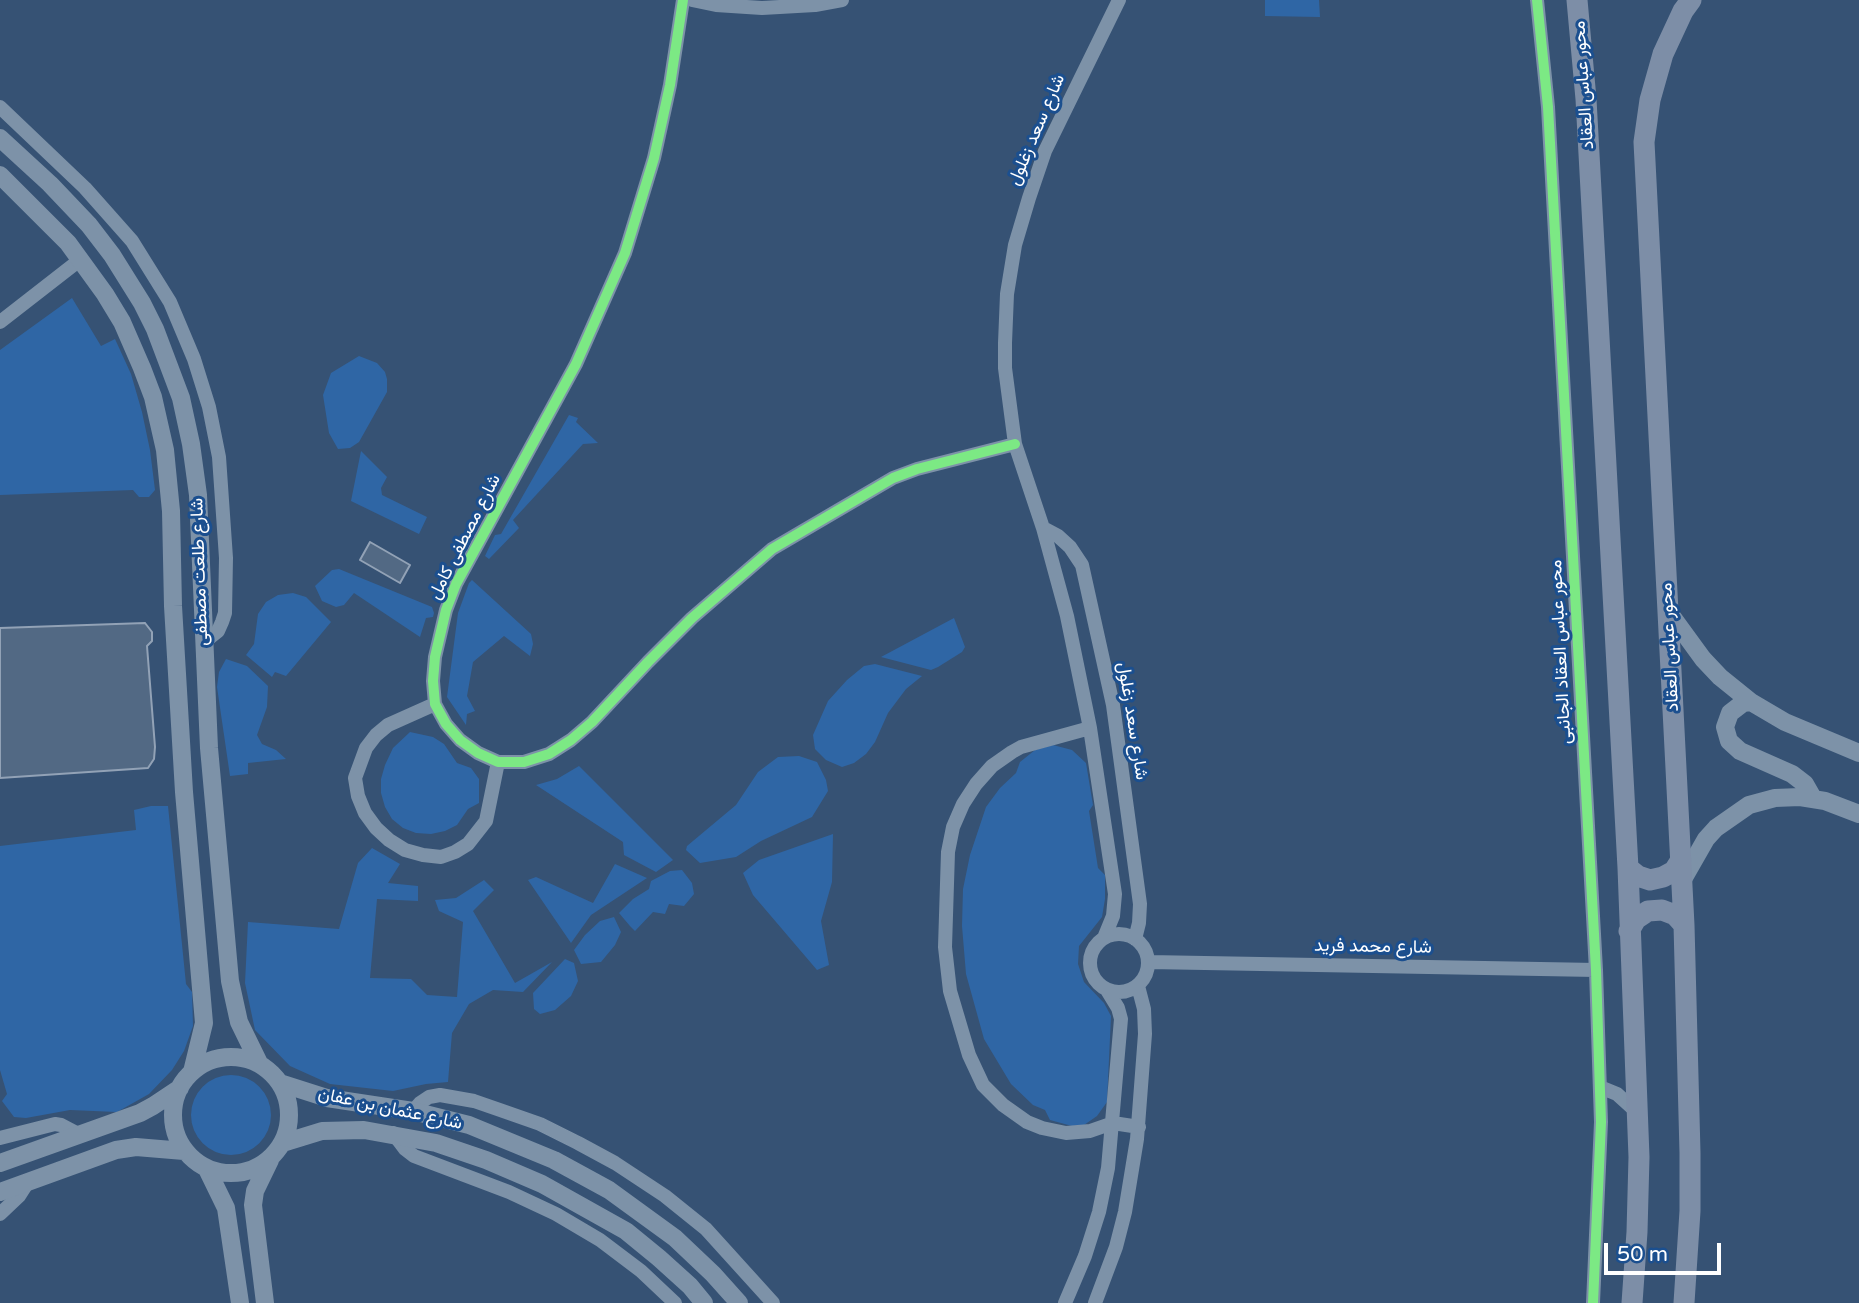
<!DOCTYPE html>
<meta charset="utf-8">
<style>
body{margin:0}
#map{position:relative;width:1859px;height:1303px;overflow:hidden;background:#365274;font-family:"Varela Round",sans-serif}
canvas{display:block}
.scale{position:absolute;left:1604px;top:1243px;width:117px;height:32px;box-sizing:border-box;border:4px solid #fff;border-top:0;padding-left:9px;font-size:21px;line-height:24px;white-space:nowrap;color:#fff;-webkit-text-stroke:5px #1b4f8f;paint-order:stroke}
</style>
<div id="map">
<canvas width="1859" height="1303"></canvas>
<div class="scale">50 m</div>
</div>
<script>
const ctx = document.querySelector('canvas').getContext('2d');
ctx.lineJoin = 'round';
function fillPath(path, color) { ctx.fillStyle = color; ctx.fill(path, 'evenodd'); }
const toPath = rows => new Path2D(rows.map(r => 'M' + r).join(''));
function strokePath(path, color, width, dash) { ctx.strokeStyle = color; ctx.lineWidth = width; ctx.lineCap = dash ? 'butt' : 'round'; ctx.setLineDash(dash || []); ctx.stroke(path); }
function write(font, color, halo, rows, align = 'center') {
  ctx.font = font + ' "Varela Round",Vazirmatn,sans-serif'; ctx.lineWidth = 6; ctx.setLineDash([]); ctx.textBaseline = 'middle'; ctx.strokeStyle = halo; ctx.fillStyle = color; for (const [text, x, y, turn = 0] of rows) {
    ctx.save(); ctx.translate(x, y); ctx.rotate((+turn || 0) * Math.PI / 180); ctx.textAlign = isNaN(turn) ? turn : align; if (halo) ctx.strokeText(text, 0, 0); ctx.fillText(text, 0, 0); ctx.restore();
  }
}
fillPath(toPath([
 [1265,0,1319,0,1320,17,1265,16],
 [72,298,101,346,115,339,131,374,142,412,150,450,155,490,149,497,139,497,133,490,0,495,0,350],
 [359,356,377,363,385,372,387,379,387,392,359,442,350,448,338,449,329,433,323,395,331,373],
 [569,415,578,418,576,422,598,443,583,444,513,520,519,528,489,559,485,556,495,535,501,534],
 [361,451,387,477,381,488,382,495,427,517,419,534,351,501],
 [339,569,432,607,434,613,433,617,426,618,420,637,354,593,344,605,336,607,322,601,315,586,332,570],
 [472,580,531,634,533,644,530,656,504,636,473,662,467,696,475,711,467,714,466,725,447,697,458,613,469,583],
 [293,593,306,597,331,622,286,676,275,672,272,677,246,655,254,644,258,614,266,602,278,595],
 [954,618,965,647,962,652,938,667,931,670,881,657],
 [226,659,247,666,268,686,267,707,257,735,262,744,276,750,286,759,248,763,248,774,230,776,217,687,219,672],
 [875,664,922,676,906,689,888,713,875,742,866,754,854,763,842,767,826,760,815,749,813,735,828,701,847,680,864,666],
 [410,732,433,737,444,744,457,763,471,768,479,779,479,803,468,809,457,825,445,831,431,834,416,833,403,828,392,819,385,807,381,793,381,779,385,765,393,748],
 [1053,745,1072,750,1086,763,1093,805,1089,811,1098,868,1105,875,1105,899,1102,917,1079,946,1078,964,1084,982,1104,1003,1111,1016,1107,1102,1097,1116,1084,1125,1072,1126,1050,1120,1045,1110,1033,1105,1011,1084,984,1039,966,974,962,926,963,889,970,855,986,807,1000,788,1016,773,1020,762,1035,750],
 [799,756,817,762,826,780,828,791,812,817,761,841,736,857,700,863,686,850,687,846,736,805,758,772,778,757],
 [579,766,673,860,656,872,624,855,623,842,536,785,557,779],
 [151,806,168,806,186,984,192,992,193,1026,184,1051,172,1070,149,1094,117,1112,70,1110,26,1118,14,1117,2,1101,7,1094,0,1070,0,846,136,830,134,810],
 [833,834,832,882,821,921,829,965,817,970,753,895,743,873,759,860],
 [372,848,400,864,388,883,418,886,418,901,377,899,370,978,411,979,427,995,457,997,463,922,439,911,435,900,456,898,484,880,494,890,473,911,515,983,552,962,523,992,493,990,469,1004,452,1033,448,1082,426,1084,393,1091,330,1084,290,1066,255,1030,245,983,248,922,339,929,358,863],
 [615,864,647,878,591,915,571,943,528,880,536,877,593,903],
 [682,870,692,883,694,894,684,906,669,904,665,914,653,912,635,931,630,926,619,913,633,899,649,889,651,881,670,871],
 [614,917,621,932,615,945,601,962,581,964,574,950,585,935,600,921],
 [565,959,574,963,578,981,571,996,555,1010,540,1014,534,1009,533,993],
 '191 1115a40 40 0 1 1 80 0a40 40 0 1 1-80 0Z'
]), '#2f66a5');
const building = toPath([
 [370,542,410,565,400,583,360,560,370,542],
 [145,623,152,632,152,641,147,646,155,747,154,759,148,768,0,778,0,628,145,623]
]);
fillPath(building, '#526984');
strokePath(building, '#92a2b6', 2);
strokePath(toPath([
 [683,0,670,85,654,158,625,253,576,364,456,584,446,610,435,657,433,681,435,704,446,724,460,740,478,753,498,762,524,762,549,754,571,740,592,722,648,662,692,618,772,549,893,478,917,469,1015,444],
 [692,0,716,5,762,8,815,5,842,0],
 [1537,0,1548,107,1596,970,1601,1122,1593,1303],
 [0,107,85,188,132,241,170,302,194,359,209,407,219,457,226,558,225,613,222,622,218,631,203,643],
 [0,322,81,259],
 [1043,528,1058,536,1070,547,1082,565,1113,705,1140,904,1139,923,1135,939],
 [435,704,388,725,376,735,366,748,355,778,358,796,365,813,376,828,389,840,405,850,423,855,441,857,455,852,468,844,486,821,498,762],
 [1090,728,1021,747,1012,752,992,766,976,784,963,804,953,827,948,852,945,947,950,991,969,1055,983,1085,1003,1105,1027,1122,1042,1128,1066,1133,1090,1131,1113,1123,1139,1127],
 '1090 963a29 29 0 1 1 58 0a29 29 0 1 1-58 0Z',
 [1104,938,1113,916,1115,894,1090,728,1067,616,1043,528,1015,444,1005,368,1005,343,1007,294,1015,245,1029,198,1045,151,1119,0],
 [1149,962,1596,970],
 [1600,1087,1617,1094,1638,1113],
 [413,1111,420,1103,429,1097,440,1095,474,1101,500,1110,540,1124,578,1143,615,1163,665,1196,706,1229,773,1303],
 [393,1133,405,1149,414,1156,509,1192,556,1214,600,1240,641,1271,675,1303],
 [0,1138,55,1124,61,1125,80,1135],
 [0,1214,19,1196,28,1182],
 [1065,1303,1085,1256,1099,1212,1108,1168,1121,1019,1118,1008,1107,990],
 [1095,1303,1116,1247,1125,1212,1137,1139,1145,1034,1144,1009,1138,986]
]), '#7d92a8', 14);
strokePath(toPath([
 [0,138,50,184,89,225,112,255,142,303,155,329,181,398,191,444,198,495,209,748,230,981,239,1022,259,1063],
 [0,175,68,243,105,294,122,322,142,368,153,397,165,450,171,511,173,606,184,792,204,1023,192,1072],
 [1668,611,1703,659,1720,677,1751,702,1785,722,1859,753],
 [1751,702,1743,703,1730,713,1725,727,1729,741,1740,751,1792,774,1805,784,1813,798],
 [1682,881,1706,839,1716,828,1749,805,1775,798,1800,797,1825,801,1859,814],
 '173 1115a58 58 0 1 1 116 0a58 58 0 1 1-116 0Z',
 [280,1083,327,1098,413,1111,469,1125,554,1160,609,1190,675,1238,713,1274,739,1303],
 [283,1143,322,1131,364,1130,436,1143,486,1160,542,1184,626,1231,659,1258,690,1286,704,1303],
 [0,1163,140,1113,153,1106,180,1088],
 [207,1169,226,1208,240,1303],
 [0,1192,116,1150,136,1147,184,1151],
 [265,1303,253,1205,255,1191,270,1160]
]), '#7d92a8', 18);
strokePath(toPath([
 [1577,0,1586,99,1628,868,1639,1157,1637,1232,1632,1303],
 [1628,868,1638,876,1650,880,1663,877,1674,871,1681,860],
 [1629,931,1636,919,1648,911,1662,910,1675,915,1684,925],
 [1684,1303,1690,1211,1690,1153,1684,925,1644,142,1650,100,1663,54,1683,11,1691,0]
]), '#7d8ea7', 21);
strokePath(toPath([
 [683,0,670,85,654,158,625,253,576,364,456,584,446,610,435,657,433,681,435,704,446,724,460,740,478,753,498,762,524,762,549,754,571,740,592,722,648,662,692,618,772,549,893,478,917,469,1015,444],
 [1537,0,1548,107,1596,970,1601,1122,1593,1303]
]), '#7ce984', 10);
write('18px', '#fff', '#1b4f8f', [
 ["محور عباس العقاد",1584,85,-94],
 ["شارع سعد زغلول",1037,130,-67],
 ["شارع مصطفى كامل",465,537,-63],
 ["شارع طلعت مصطفى",200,572,-92],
 ["محور عباس العقاد",1670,647,-93],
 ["محور عباس العقاد الجانبى",1561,652,-93],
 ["شارع سعد زغلول",1132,721,81],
 ["شارع محمد فريد",1373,947,1],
 ["شارع عثمان بن عفان",390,1109,12]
]);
</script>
